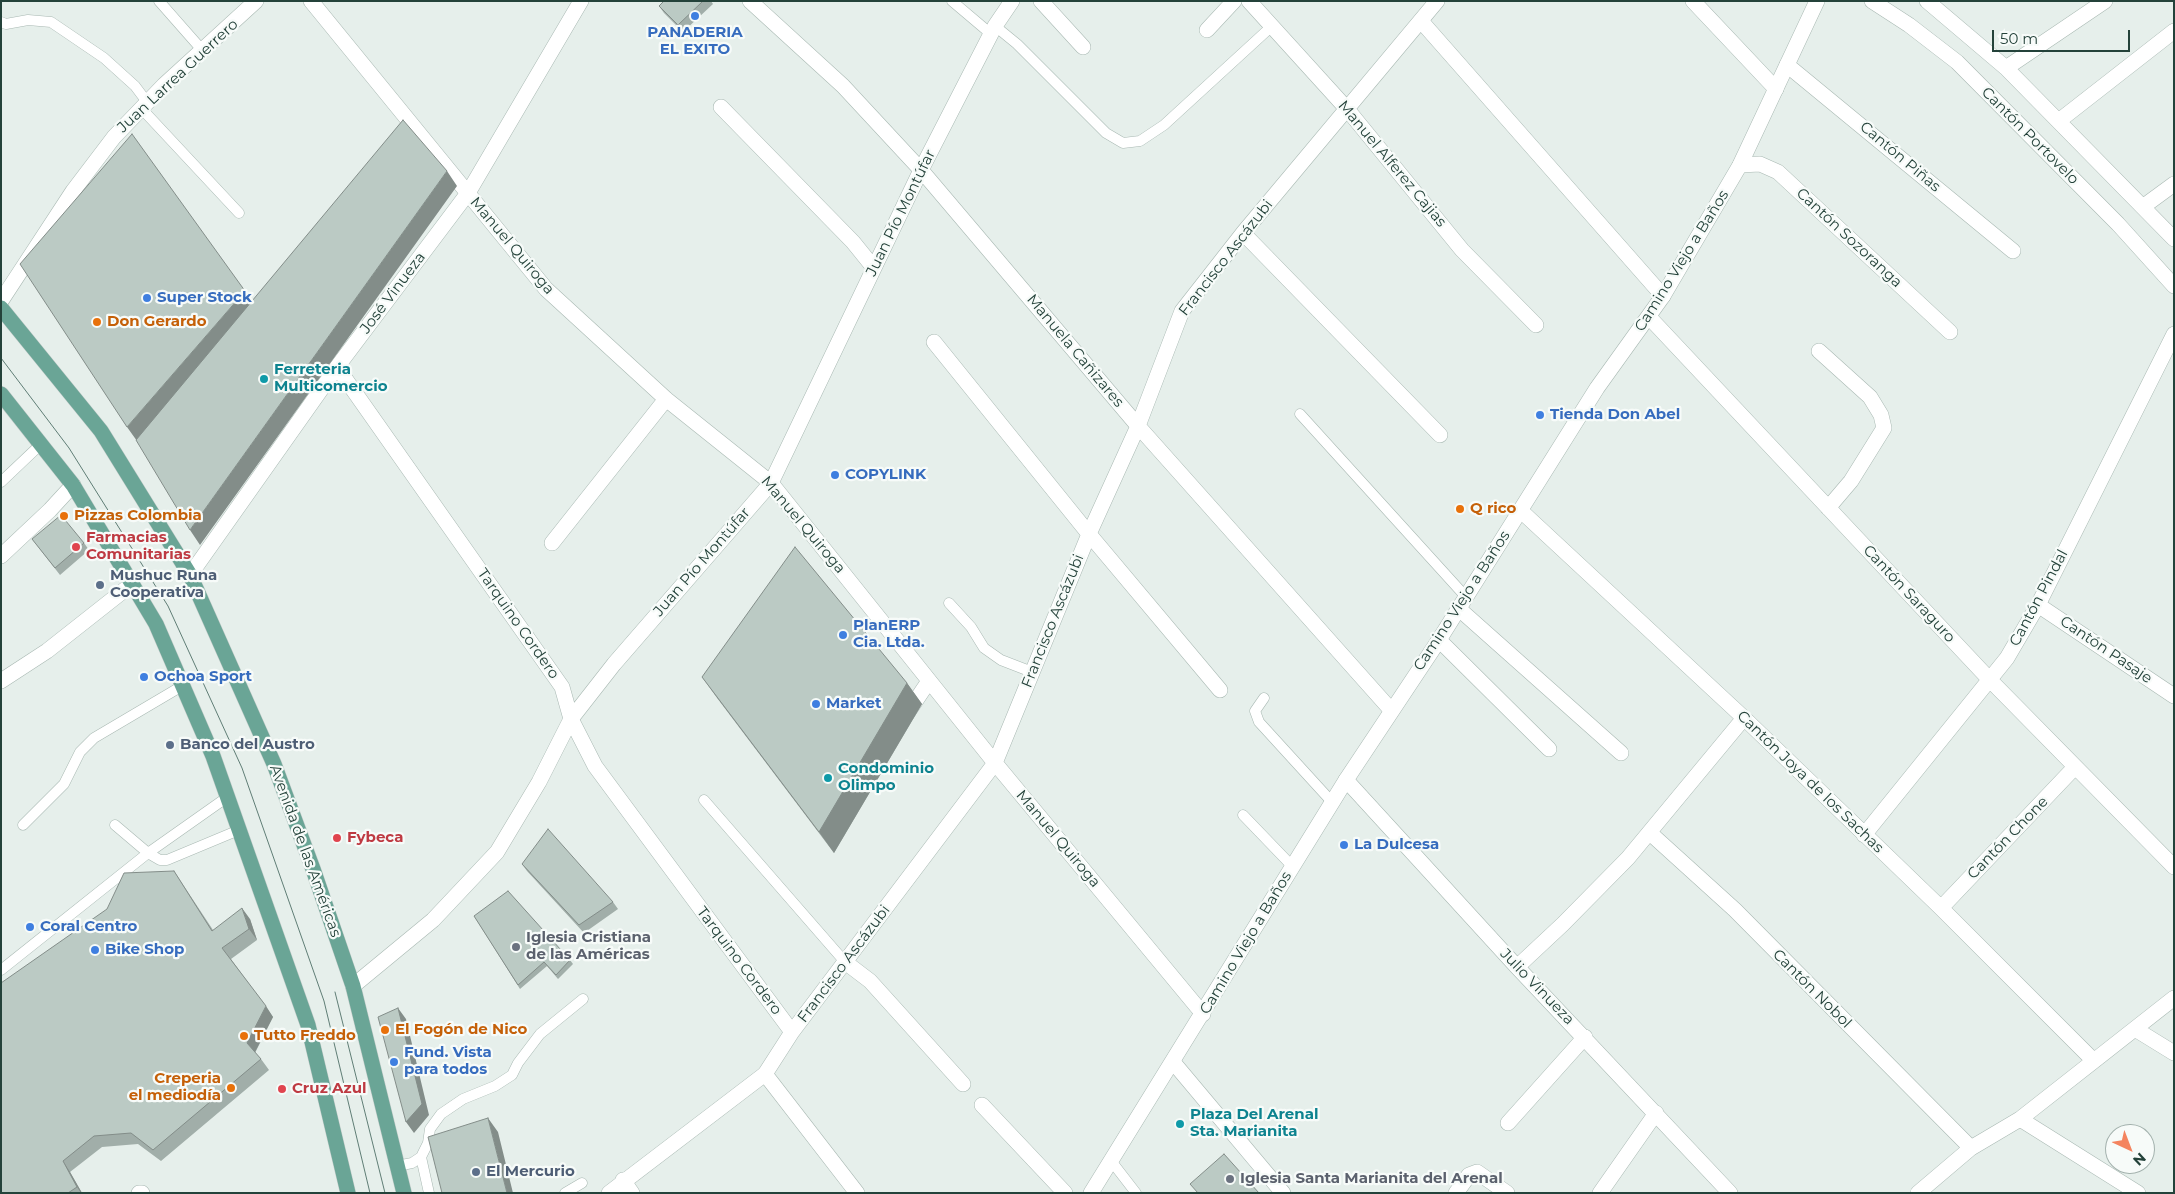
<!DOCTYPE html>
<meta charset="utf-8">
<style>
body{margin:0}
#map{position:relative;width:2175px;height:1194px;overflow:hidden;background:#e6efeb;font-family:Montserrat,sans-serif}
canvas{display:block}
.frame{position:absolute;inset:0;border:2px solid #24423a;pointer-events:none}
.north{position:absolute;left:2105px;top:1124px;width:50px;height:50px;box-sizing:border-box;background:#f7fbf9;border:1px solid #a3b1ad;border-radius:50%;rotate:137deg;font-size:14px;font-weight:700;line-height:20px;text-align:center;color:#24423a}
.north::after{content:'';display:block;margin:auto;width:18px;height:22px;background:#f4845f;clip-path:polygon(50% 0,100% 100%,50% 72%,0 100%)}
.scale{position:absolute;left:1992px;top:30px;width:138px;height:22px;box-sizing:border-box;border:2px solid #24423a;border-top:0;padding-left:6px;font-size:15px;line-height:18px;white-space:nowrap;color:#24423a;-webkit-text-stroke:4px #f7fbf9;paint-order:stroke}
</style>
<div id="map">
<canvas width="2175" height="1194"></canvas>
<div class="frame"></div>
<div class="north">N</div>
<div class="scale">50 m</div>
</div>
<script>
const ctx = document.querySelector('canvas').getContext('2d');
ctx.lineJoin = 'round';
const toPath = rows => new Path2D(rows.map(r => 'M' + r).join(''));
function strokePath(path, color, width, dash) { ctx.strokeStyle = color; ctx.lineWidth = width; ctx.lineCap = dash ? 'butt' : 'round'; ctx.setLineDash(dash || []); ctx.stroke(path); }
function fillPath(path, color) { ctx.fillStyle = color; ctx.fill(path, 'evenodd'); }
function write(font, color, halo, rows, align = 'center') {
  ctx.font = font + ' Montserrat,sans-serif'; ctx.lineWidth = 4.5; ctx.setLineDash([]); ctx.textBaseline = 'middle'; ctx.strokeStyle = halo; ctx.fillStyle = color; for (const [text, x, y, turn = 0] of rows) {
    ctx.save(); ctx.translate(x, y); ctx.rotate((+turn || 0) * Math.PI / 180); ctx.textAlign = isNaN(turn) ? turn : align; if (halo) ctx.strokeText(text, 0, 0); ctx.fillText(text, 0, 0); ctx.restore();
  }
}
const service = toPath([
 [159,1,203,51],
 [952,1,991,34],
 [1,22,6,24,28,20,51,22,104,58,135,86,147,102],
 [995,26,1017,44,1106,133,1123,143,1140,141,1164,125,1272,26],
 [141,108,239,213],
 [1300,414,1466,597],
 [1,482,41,444],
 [949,603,971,627,984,648,1001,660,1032,672],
 [1264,698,1255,711,1259,722,1332,802],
 [704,800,845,962],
 [1243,815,1293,867],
 [23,825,64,784,80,752,94,738,182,686],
 [115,825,148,853,226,798],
 [1,970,148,853,160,860,167,860,239,830],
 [421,1157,429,1193],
 [1112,1162,1136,1193],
 [397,1166,412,1163,421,1157,428,1143,430,1129,441,1114,463,1099,495,1086,512,1075,518,1063,540,1034,583,999],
 [565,1193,582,1183]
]);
const pedestrian = toPath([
 [1421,21,1663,296],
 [1207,30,1234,1]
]);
const minor = toPath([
 [311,1,546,289,666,399,771,483,995,763,1203,1014],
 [750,1,843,86,921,170,1138,426,1391,710],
 [1041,1,1083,47],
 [1249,1,1347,109,1462,250,1536,325],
 [1693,1,1776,89],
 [1872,1,1909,25,1957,62,2118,224,2174,286],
 [1927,1,2006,68,2174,239],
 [1787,65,2013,251],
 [2006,68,2105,1],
 [721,107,853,242,874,268],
 [2060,120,2174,31],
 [1740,165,1760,164,1778,172,1950,332],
 [2144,206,2174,184],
 [1243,233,1440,435],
 [1,301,73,191,114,137,164,85,256,1],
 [1649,317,1990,680,2174,867],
 [934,342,1089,534,1220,690],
 [1819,351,1870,397,1881,415,1884,428,1851,481,1828,508],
 [337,367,562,687,571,719,595,766,792,1032],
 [1520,510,1744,718,1941,908,2094,1061],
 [552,543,666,399],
 [1,556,50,510,73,485],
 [190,575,337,367,468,193,581,1],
 [2038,605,2174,696],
 [1458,608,1621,753],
 [1439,640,1549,749],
 [1,681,47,651,132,584],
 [906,715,929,681],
 [1346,780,1517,967,1730,1193],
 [1650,833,1735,910,1971,1148],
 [1864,835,2007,658,2038,605,2174,334],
 [1941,908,2075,767],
 [845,962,870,981,963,1084],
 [1517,967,1563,924,1628,858,1744,718],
 [353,986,433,920,497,852,539,782,571,719,614,664,771,483,921,170,995,26,1012,1],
 [2135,1029,2174,1053],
 [1173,1062,1283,1193],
 [765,1074,792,1032,995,763,1089,534,1138,426,1182,311,1243,233,1437,1],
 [982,1105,1065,1193],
 [2020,1119,2138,1193],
 [1508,1123,1585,1037],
 [623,1180,632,1193],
 [139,1193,142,1193],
 [1456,1193,1469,1175,1477,1172,1507,1193],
 [1600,1193,1656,1113],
 [1918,1193,1971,1148,2020,1119,2174,998]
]);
const tertiary = toPath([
 [609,1193,765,1074,857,1193],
 [1091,1193,1346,780,1439,640,1597,388,1663,296,1740,165,1817,1]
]);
const primary = toPath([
 [1,308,101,431,190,575,274,764,313,869,353,986,404,1193],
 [1,394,73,485,156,624,213,756,308,1025,348,1193]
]);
strokePath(service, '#a8b8b2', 11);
strokePath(pedestrian, '#a8b8b2', 16);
strokePath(minor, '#a8b8b2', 16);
strokePath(tertiary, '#a8b8b2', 16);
strokePath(primary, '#c2cac8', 16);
strokePath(service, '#fff', 10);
strokePath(pedestrian, '#fff', 15);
strokePath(minor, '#fff', 15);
strokePath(tertiary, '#fff', 15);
strokePath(primary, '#6aa596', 15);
strokePath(toPath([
 [1,358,69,448,168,606,242,768,324,1001,370,1193],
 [335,992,385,1193]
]), '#5f7d75', 1);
fillPath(toPath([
 [664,1,711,1,713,4,683,32,664,13,659,6],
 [32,539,84,543,89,550,60,575],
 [702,677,907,683,922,704,834,853,717,698],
 [522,864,613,902,618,909,584,933,527,871],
 [174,871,213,930,250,919,257,940,231,959,273,1017,255,1053,261,1059,269,1070,161,1161,138,1144,102,1147,70,1172,82,1193,1,1193],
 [474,916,570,960,573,964,558,979,547,966,520,989]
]), '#a1aea9');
fillPath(toPath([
 [447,171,457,186,200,545,190,530],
 [245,291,260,312,142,448,127,427],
 [907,683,922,704,834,853,819,832],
 [242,908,250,919,257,940,249,929],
 [266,1006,273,1017,254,1054,247,1043],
 [398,1008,406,1019,429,1115,414,1133,406,1122],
 [488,1118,498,1132,513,1193,507,1193],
 [63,1161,70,1172,82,1193,81,1193,77,1187]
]), '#838d89');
const building = toPath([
 [664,1,703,1,678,25,659,6,664,1],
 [403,120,447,171,190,530,136,440,403,120],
 [132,134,245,291,127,427,20,264,132,134],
 [61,515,84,543,55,568,32,539,61,515],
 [795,547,907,683,819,832,702,677,795,547],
 [548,829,613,902,579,925,522,864,548,829],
 [174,871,212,931,242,908,249,929,222,948,266,1006,247,1043,261,1059,153,1150,131,1133,94,1136,63,1161,77,1187,68,1193,1,1193,1,983,107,909,124,873,174,871],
 [508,891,570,960,556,975,544,962,518,985,474,916,508,891],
 [398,1008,422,1104,406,1122,378,1017,398,1008],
 [488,1118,507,1193,442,1193,428,1137,488,1118],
 [1224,1154,1259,1193,1198,1193,1190,1184,1224,1154]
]);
fillPath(building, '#bbcac4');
strokePath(building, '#838d89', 1);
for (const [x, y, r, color] of [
 [695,16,5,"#3f7fe0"],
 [147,298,5,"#3f7fe0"],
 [97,322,5,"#e8710a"],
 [264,379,5,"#0f9aa8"],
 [1540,415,5,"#3f7fe0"],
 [835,475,5,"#3f7fe0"],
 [1460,509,5,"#e8710a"],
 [64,516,5,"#e8710a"],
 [76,547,5,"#e0444e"],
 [100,585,5,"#5c6f8a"],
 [843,635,5,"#3f7fe0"],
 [144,677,5,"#3f7fe0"],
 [816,704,5,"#3f7fe0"],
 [170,745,5,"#5c6f8a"],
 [828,778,5,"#0f9aa8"],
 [337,838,5,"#e0444e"],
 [1344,845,5,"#3f7fe0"],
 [30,927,5,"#3f7fe0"],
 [516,947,5,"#6b7280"],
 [95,950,5,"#3f7fe0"],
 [385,1030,5,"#e8710a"],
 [244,1036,5,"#e8710a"],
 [394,1062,5,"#3f7fe0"],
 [231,1088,5,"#e8710a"],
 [282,1089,5,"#e0444e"],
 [1180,1124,5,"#0f9aa8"],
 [476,1172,5,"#5c6f8a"],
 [1230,1179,5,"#6b7280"]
]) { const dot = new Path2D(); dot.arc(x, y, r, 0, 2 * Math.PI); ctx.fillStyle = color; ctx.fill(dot); strokePath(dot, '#f7fbf9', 2); }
write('bold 15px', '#366cbe', '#f7fbf9', [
 ["PANADERIA",695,33,"center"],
 ["EL EXITO",695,50,"center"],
 ["Super Stock",157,298],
 ["Tienda Don Abel",1550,415],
 ["COPYLINK",845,475],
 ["PlanERP",853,626],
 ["Cia. Ltda.",853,643],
 ["Ochoa Sport",154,677],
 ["Market",826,704],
 ["La Dulcesa",1354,845],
 ["Coral Centro",40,927],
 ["Bike Shop",105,950],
 ["Fund. Vista",404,1053],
 ["para todos",404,1070]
], 'left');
write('15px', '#24423a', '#f7fbf9', [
 ["Juan Larrea Guerrero",178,76,-43],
 ["Cantón Portovelo",2030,136,45],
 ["Cantón Piñas",1900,157,40],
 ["Manuel Alferez Cajias",1392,164,50],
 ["Juan Pío Montúfar",901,213,-64],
 ["Cantón Sozoranga",1849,238,43],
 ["Manuel Quiroga",512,246,50],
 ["Francisco Ascázubi",1226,258,-52],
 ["Camino Viejo a Baños",1682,261,-58],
 ["José Vinueza",393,293,-53],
 ["Manuela Cañizares",1075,351,50],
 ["Manuel Quiroga",803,525,50],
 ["Juan Pío Montúfar",702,562,-49],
 ["Cantón Saraguro",1909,594,47],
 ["Cantón Pindal",2039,598,-62],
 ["Camino Viejo a Baños",1462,601,-57],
 ["Francisco Ascázubi",1053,621,-68],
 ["Tarquino Cordero",518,624,55],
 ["Cantón Pasaje",2106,650,34],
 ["Cantón Joya de los Sachas",1810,782,44],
 ["Cantón Chone",2008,838,-46],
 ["Manuel Quiroga",1058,839,50],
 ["Avenida de las Américas",305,851,70],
 ["Camino Viejo a Baños",1246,943,-59],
 ["Tarquino Cordero",739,961,53],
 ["Francisco Ascázubi",844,964,-53],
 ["Julio Vinueza",1537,987,46],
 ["Cantón Nobol",1812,989,45]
]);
write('bold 15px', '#c56008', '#f7fbf9', [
 ["Don Gerardo",107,322],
 ["Q rico",1470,509],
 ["Pizzas Colombia",74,516],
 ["El Fogón de Nico",395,1030],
 ["Tutto Freddo",254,1036],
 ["Creperia",221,1079,"right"],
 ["el mediodía",221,1096,"right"]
], 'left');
write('bold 15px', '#0d838f', '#f7fbf9', [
 ["Ferreteria",274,370],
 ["Multicomercio",274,387],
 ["Condominio",838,769],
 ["Olimpo",838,786],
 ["Plaza Del Arenal",1190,1115],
 ["Sta. Marianita",1190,1132]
], 'left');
write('bold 15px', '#be3a42', '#f7fbf9', [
 ["Farmacias",86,538],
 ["Comunitarias",86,555],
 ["Fybeca",347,838],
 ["Cruz Azul",292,1089]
], 'left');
write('bold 15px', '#4e5e75', '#f7fbf9', [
 ["Mushuc Runa",110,576],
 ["Cooperativa",110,593],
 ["Banco del Austro",180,745],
 ["El Mercurio",486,1172]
], 'left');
write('bold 15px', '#5b616d', '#f7fbf9', [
 ["Iglesia Cristiana",526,938],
 ["de las Américas",526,955],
 ["Iglesia Santa Marianita del Arenal",1240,1179]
], 'left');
</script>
